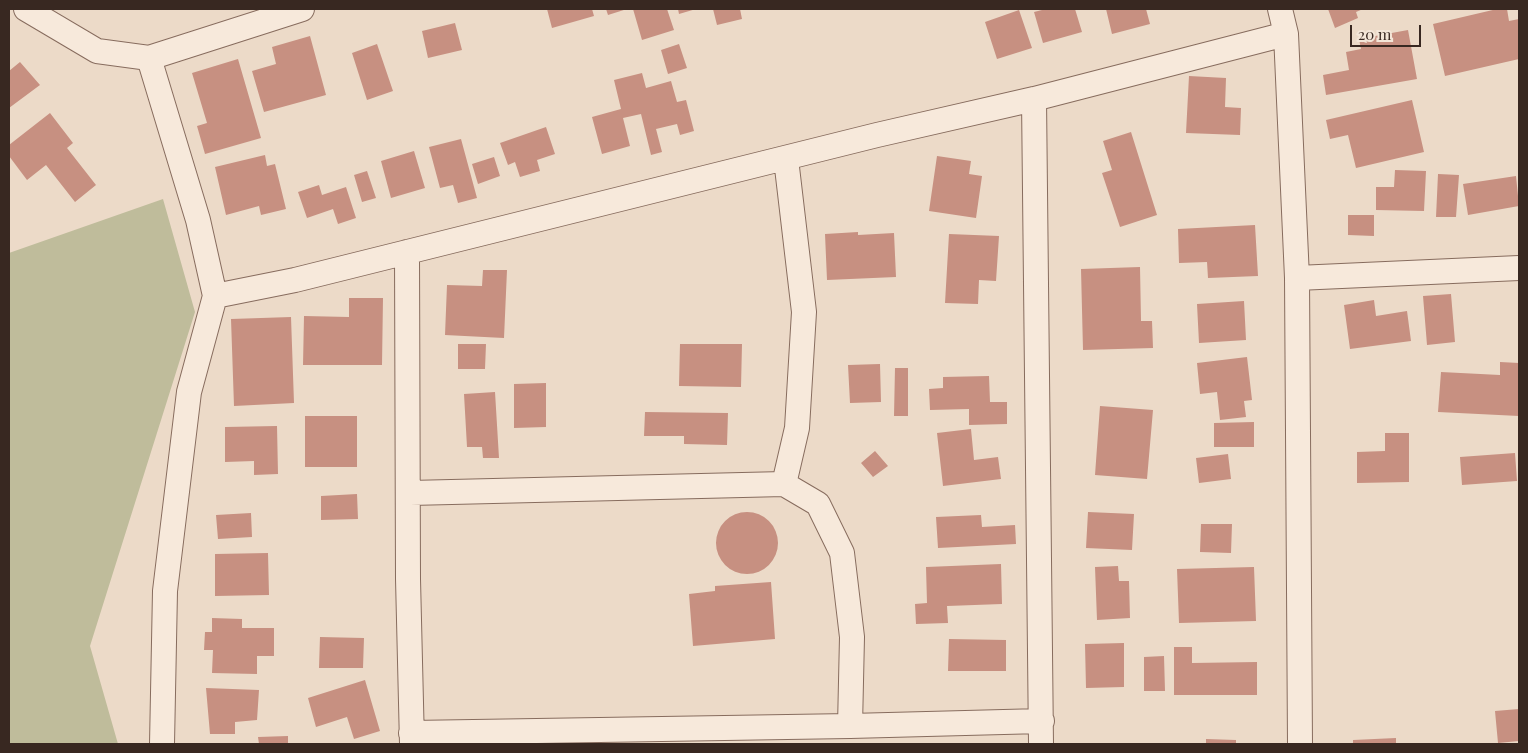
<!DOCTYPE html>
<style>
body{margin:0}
#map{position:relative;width:1528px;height:753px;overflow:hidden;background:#ecdac8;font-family:"Playfair Display",serif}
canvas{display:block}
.frame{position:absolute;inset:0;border:10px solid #382821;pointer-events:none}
.scale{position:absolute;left:1350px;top:25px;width:71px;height:22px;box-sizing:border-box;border:2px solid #382821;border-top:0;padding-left:6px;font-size:15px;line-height:18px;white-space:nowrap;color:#382821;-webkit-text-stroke:4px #f4e6d8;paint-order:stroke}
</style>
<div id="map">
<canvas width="1528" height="753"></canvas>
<div class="frame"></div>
<div class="scale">20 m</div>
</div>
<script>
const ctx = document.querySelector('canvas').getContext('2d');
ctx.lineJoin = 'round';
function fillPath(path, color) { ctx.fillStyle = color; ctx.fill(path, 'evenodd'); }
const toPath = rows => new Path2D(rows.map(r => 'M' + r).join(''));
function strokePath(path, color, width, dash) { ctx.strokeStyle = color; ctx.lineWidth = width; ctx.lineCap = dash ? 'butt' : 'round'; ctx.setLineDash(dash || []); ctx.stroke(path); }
fillPath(toPath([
 [163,199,195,312,90,646,118,744,9,744,9,253]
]), '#bfbc9b');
fillPath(toPath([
 [547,9,592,9,594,16,552,28],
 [606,9,627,9,608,15],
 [633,9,667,9,674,30,642,40],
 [678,9,696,9,679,14],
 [713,9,740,9,742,19,717,25],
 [1046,9,1075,9,1082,32,1043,43,1034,12],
 [1106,9,1146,9,1150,24,1112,34],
 [1328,9,1363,9,1356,12,1358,18,1335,28],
 [1497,9,1507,9,1509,21,1519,19,1519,59,1445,76,1433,24],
 [1019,10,1032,48,997,59,985,22],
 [455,23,462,50,428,58,422,31],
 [1408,30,1417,79,1326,95,1323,75,1349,70,1346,52,1361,49,1359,39],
 [310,36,326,95,264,112,252,71,276,64,272,47],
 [377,44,393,91,367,100,352,53],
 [679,44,687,68,668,74,661,50],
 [238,59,261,138,205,154,197,126,207,123,192,73],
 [20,62,40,85,9,108,9,71],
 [642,73,646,88,671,81,677,102,686,100,694,131,680,135,677,124,656,129,662,152,651,155,641,114,623,118,630,146,602,154,592,117,621,109,614,80],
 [1189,76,1226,78,1225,107,1241,108,1240,135,1186,133],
 [1412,100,1424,152,1356,168,1348,135,1330,139,1326,120],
 [50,113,73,143,67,148,96,185,75,202,46,165,27,180,9,156,9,145],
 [546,127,555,154,537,160,540,171,520,177,515,162,508,165,500,143],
 [1131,132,1157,215,1120,227,1102,173,1112,170,1103,141],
 [461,139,477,198,458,203,453,185,440,188,429,147],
 [414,151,425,188,391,198,381,161],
 [265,155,267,166,275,164,286,209,261,215,259,206,226,215,215,167],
 [937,156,971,161,969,174,982,176,976,218,929,211],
 [494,157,500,176,478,184,472,164],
 [1395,170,1426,171,1424,211,1376,210,1376,187,1394,187],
 [367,171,376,198,362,202,354,175],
 [1438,174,1459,175,1456,217,1436,217],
 [1516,176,1519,206,1468,215,1463,184],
 [319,185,322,195,346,187,356,218,338,224,333,209,307,218,298,192],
 [1348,215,1374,215,1374,236,1348,235],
 [1255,225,1258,276,1208,278,1207,262,1179,263,1178,229],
 [858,232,858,235,894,233,896,277,827,280,825,234],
 [949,234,999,236,996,281,979,280,978,304,945,303],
 [1140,267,1141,321,1152,321,1153,348,1083,350,1081,269],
 [483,270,507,270,504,338,445,335,447,285,482,286],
 [1451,294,1455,342,1427,345,1423,296],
 [349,298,383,298,382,365,303,365,304,316,349,317],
 [1374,300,1376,316,1407,311,1411,341,1350,349,1344,305],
 [1244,301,1246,340,1199,343,1197,304],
 [291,317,294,403,234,406,231,319],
 [458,344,486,344,485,369,458,369],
 [680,344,742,344,741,387,679,386],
 [1247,357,1252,400,1244,401,1246,417,1220,420,1217,392,1200,394,1197,363],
 [1500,362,1519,363,1519,416,1438,412,1441,372,1500,375],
 [880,364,881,402,850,403,848,365],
 [895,368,908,368,908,416,894,416],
 [989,376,990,402,1007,402,1007,424,969,425,969,409,930,410,929,389,943,388,943,377],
 [546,383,546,427,514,428,514,384],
 [495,392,499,458,483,458,482,447,467,447,464,394],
 [1100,406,1153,410,1147,479,1095,475],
 [645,412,728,413,727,445,684,444,684,436,644,436],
 [305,416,357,416,357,467,305,467],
 [1254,422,1254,447,1214,447,1214,423],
 [277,426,278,474,254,475,254,461,225,462,225,427],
 [971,429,974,460,998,457,1001,479,943,486,937,433],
 [1385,433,1409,433,1409,482,1357,483,1357,452,1385,451],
 [875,451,888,466,873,477,861,463],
 [1515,453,1517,481,1462,485,1460,457],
 [1228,454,1231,479,1199,483,1196,458],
 [357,494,358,519,321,520,321,496],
 '716 543a31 31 0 1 1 62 0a31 31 0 1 1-62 0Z',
 [1088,512,1134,514,1132,550,1086,548],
 [251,513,252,537,218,539,216,515],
 [981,515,982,527,1015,525,1016,544,938,548,936,517],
 [1201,524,1232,524,1231,553,1200,552],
 [268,553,269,595,215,596,215,554],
 [1001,564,1002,604,947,606,948,623,916,624,915,604,927,603,926,567],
 [1118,566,1119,581,1129,581,1130,618,1097,620,1095,567],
 [1254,567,1256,621,1179,623,1177,569],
 [771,582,775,639,693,646,689,594,715,591,715,586],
 [212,618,242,619,242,628,274,628,274,656,257,656,257,674,212,673,213,650,204,650,205,632,212,632],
 [320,637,364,638,363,668,319,668],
 [949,639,1006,640,1006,671,948,671],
 [1124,643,1124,687,1086,688,1085,644],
 [1174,647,1192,647,1192,663,1257,662,1257,695,1174,695],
 [1164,656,1165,691,1144,691,1144,657],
 [365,680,380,731,354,739,347,717,316,727,308,698],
 [206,688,259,690,257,720,235,722,235,734,210,734],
 [1519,709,1519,741,1498,743,1495,711],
 [288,736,288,744,259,744,258,737],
 [1396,738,1396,744,1353,744,1353,740],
 [1206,739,1236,740,1236,744,1206,744]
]), '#c79081');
const minor = toPath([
 [26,9,97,51,149,58,302,9],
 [1280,9,1286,34,1297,278,1300,744],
 [149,58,198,220,215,296,189,392,165,591,162,744],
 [1034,99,1041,744],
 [407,252,408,579,412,744],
 [1297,278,1519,268],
 [215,296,295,280,877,135,1034,99,1286,34],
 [784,484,797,428,804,312,786,159],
 [410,493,784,484,818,504,842,553,852,637,850,726],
 [411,733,850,726,1042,721]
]);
strokePath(minor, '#876c5e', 26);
strokePath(minor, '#f7e9db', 24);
</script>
